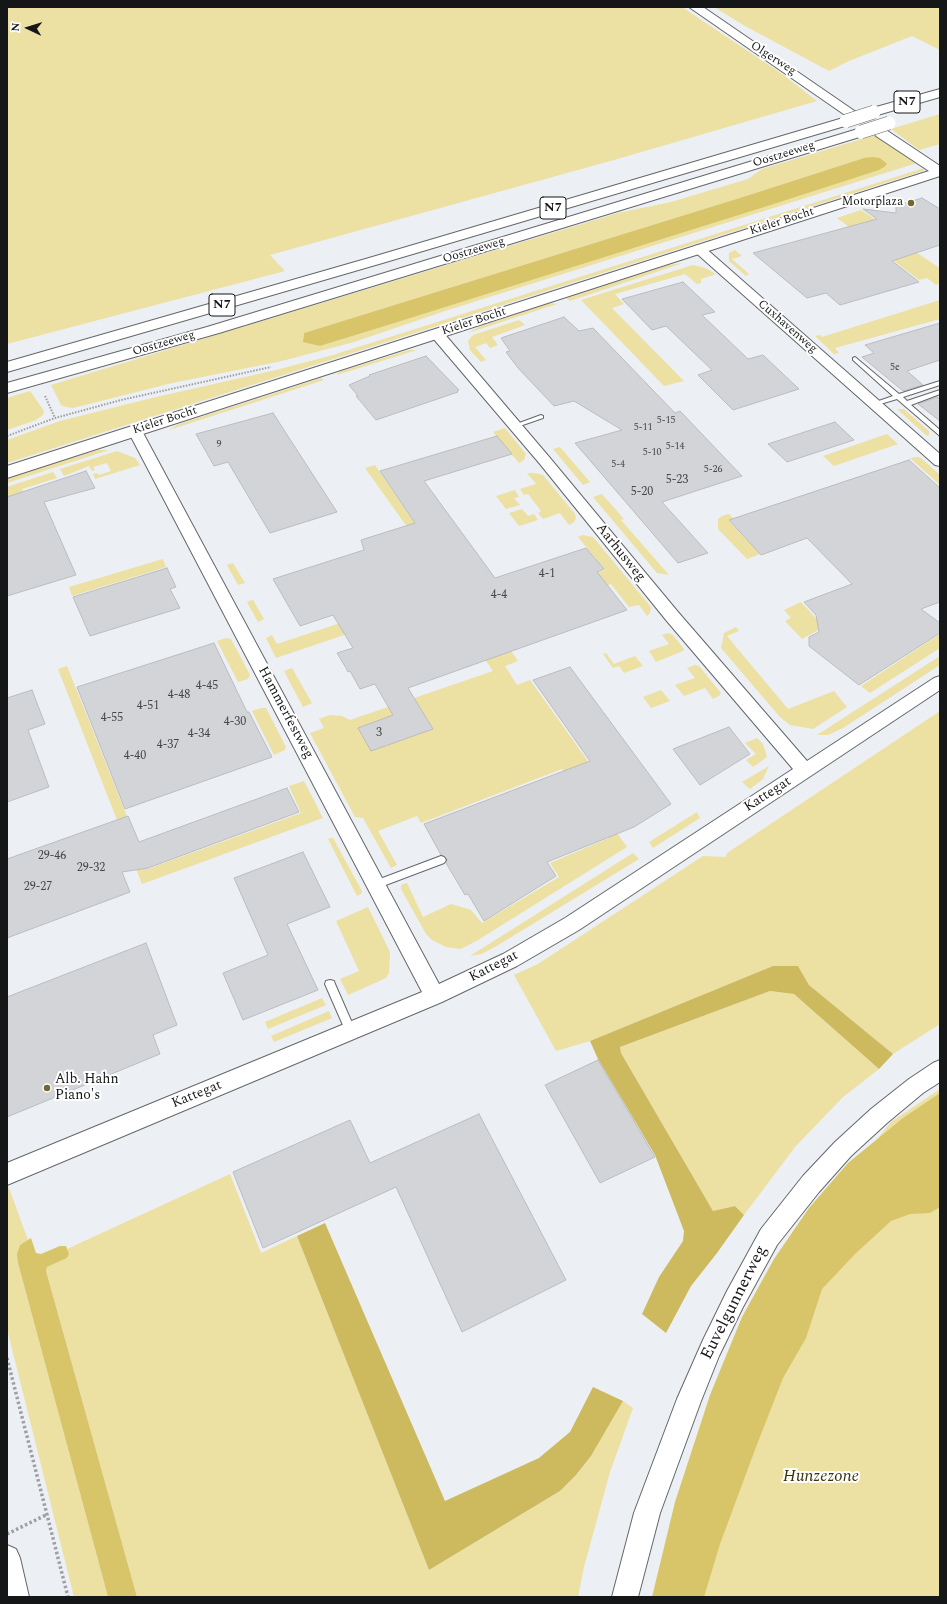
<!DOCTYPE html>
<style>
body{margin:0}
#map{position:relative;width:947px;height:1604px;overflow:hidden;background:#eceff3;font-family:Spectral,serif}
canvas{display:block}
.frame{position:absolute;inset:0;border:8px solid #151618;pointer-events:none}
.north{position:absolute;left:8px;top:8px;width:40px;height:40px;-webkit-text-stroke:3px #fff;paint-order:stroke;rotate:274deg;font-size:11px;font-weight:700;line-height:16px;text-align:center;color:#151618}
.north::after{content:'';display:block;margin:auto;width:14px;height:18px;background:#151618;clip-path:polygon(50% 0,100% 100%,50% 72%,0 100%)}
</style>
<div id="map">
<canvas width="947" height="1604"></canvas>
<div class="frame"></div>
<div class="north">N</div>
</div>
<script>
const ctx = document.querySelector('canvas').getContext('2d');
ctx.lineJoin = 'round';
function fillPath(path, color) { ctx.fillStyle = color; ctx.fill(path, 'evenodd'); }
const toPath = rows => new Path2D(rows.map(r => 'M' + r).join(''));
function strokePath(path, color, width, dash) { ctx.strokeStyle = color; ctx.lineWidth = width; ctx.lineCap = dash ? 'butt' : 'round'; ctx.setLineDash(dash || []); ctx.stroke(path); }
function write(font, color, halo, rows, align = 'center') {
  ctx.font = font + ' Spectral,serif'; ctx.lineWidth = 4; ctx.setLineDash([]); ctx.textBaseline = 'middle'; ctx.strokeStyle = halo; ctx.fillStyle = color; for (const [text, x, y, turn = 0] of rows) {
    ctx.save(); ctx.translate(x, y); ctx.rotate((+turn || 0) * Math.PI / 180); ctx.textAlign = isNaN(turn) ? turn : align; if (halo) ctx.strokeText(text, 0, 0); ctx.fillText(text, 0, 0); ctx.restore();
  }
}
fillPath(toPath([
 [7,7,682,7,782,74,817,101,614,160,270,255,285,271,7,344],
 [714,7,940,7,940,50,912,36,849,61,829,71,745,26],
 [940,114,940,144,919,150,891,129],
 [875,135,917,163,448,310,354,342,282,361,172,383,73,408,66,407,61,405,51,385,618,213,671,202,748,179,762,169],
 [864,158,755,210,320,346,303,338,304,333,746,196],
 [924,168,923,171,7,463,7,440,60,421,152,398,276,370,333,355],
 [861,210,898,234,892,236,938,267,940,266,940,283,936,285,927,278,919,280,837,218],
 [735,250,742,256,732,259,749,274,746,276,729,261,729,253],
 [683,263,570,301,566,298,668,265],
 [693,265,705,268,716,274,701,279,701,283,697,284,685,274,615,294,624,304,612,308,684,381,664,386,581,300],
 [940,300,940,319,835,348,839,353,834,354,815,336,820,335,822,337],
 [550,303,557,304,468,333,478,327],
 [519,320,525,325,492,337,498,345,490,348,486,343,475,347,486,360,481,362,470,350,468,341,473,335],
 [409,350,417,350,337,375,339,372],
 [321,378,324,380,169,430,179,424],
 [30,391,44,411,43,415,36,420,7,430,7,398],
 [897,409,904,409,929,431,929,435,927,436],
 [505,428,526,454,524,460,519,463,493,432],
 [887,434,898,444,834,466,823,456],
 [560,447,590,482,583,485,553,449],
 [98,450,109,450,7,483,7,478],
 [117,451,135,458,140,465,95,479,93,474,97,473,99,475,111,471,107,463,93,467,95,470,92,471,89,466,64,476,60,469],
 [917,457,921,458,940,475,940,485,910,458],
 [375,465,455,582,448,584,365,468],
 [53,472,57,478,22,489,25,497,7,502,7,487],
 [527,473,534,473,543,475,575,514,576,518,574,522,569,525,560,513,543,519,538,513,541,511,528,494,524,495,520,489,536,484],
 [515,490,519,497,514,498,520,505,506,509,496,496],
 [602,494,624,519,621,520,669,575,657,573,593,497],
 [522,509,528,516,534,514,538,520,519,526,509,513],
 [729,514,734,519,729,521,760,554,747,559,718,529,718,519,722,516],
 [582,535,593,537,651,607,650,613,647,616,639,605,629,607,611,584,555,602,547,590,605,570,578,537],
 [163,559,166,567,72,596,69,587],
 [233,563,245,583,238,585,227,565],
 [455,585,493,625,518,661,505,666,517,685,530,680,620,806,603,813,627,847,478,940,461,949,446,947,432,940,426,934,401,889,401,885,407,883,423,917,451,904,471,910,482,923,559,877,550,863,609,838,562,769,421,823,417,816,378,831,397,865,391,868,363,818,355,817,310,733,324,728,319,719,330,715,342,716,350,720,493,671,445,601,276,658,266,638,272,635,277,644],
 [253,600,264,619,258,622,247,602],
 [801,602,824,627,802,639,785,621,791,618,784,610],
 [736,627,739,631,727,636,788,709,834,691,847,707,813,729,790,725,780,717,721,648,724,633],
 [668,633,673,635,684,649,683,651,656,662,649,651,669,644,662,635],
 [940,634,940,648,870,693,861,686],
 [226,638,231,639,250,675,248,679,238,682,217,641],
 [606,653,614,664,635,656,643,666,624,673,619,666,613,668,603,654],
 [940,656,940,665,843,728,828,735,817,735],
 [695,665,699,666,721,693,719,696,713,699,705,688,684,696,675,685,695,678,687,668],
 [67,666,148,869,301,813,289,786,304,781,323,818,142,884,58,669],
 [292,668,312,703,303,707,284,671],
 [661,690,670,701,651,708,643,697],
 [261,708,266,708,286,747,285,750,274,755,252,711],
 [940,711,940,1024,893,1054,809,985,798,966,773,966,590,1041,556,1051,514,975,538,964,703,856,726,857,727,853],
 [757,738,763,744,767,757,753,767,746,760,756,754,745,743],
 [769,766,763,779,750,789,742,782],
 [697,812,700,818,653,848,649,842],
 [330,838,333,838,362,891,361,894,357,896,328,839],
 [633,853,639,859,495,947,481,954,470,956],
 [368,907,390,952,389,973,386,978,348,995,340,979,359,971,336,921],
 [770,991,794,994,879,1069,843,1097,795,1147,744,1215,735,1206,713,1211,621,1053,620,1047],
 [322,998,326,1005,268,1029,265,1022],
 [329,1011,332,1018,274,1042,271,1036],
 [940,1089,940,1597,666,1597,774,1268,891,1122],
 [230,1174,261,1253,297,1236,429,1570,560,1491,576,1475,591,1456,623,1401,633,1408,610,1472,584,1567,578,1597,137,1597,46,1271,47,1267,67,1258,69,1254,67,1249],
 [9,1188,28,1240,20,1245,18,1263,108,1597,74,1597,7,1329,7,1189]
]), '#ece0a3');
fillPath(toPath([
 [773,966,798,966,809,985,893,1054,879,1069,794,994,770,991,620,1047,621,1053,713,1211,735,1206,744,1215,717,1253,691,1286,666,1333,642,1314,659,1277,683,1241,684,1231,655,1155,598,1059,590,1041],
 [325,1223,445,1501,539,1458,570,1432,593,1387,623,1401,591,1456,576,1475,560,1491,429,1570,297,1236]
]), '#cdba5f');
fillPath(toPath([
 [873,157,880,158,887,164,884,167,879,170,755,210,388,325,320,346,303,342,304,333,746,196,864,158],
 [940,1093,940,1207,930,1213,910,1214,891,1221,855,1254,822,1289,806,1338,783,1378,756,1447,720,1544,704,1597,652,1597,675,1502,710,1395,742,1317,774,1259,809,1208,848,1163,903,1118],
 [31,1238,36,1253,41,1254,60,1246,66,1246,69,1254,67,1258,47,1267,46,1271,137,1597,108,1597,18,1263,17,1254,20,1245]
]), '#d8c569');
const building = toPath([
 [922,198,940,209,940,245,892,261,919,282,840,305,826,293,807,298,753,253,877,219,863,209,896,213,896,206,922,198],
 [683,282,715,312,702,315,748,359,763,355,799,389,733,410,698,375,712,370,666,326,652,330,622,299,683,282],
 [564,317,579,331,593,328,675,413,680,411,742,476,662,502,708,553,678,563,575,443,622,430,574,401,554,406,518,368,506,352,510,351,501,338,564,317],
 [940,323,940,360,907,371,923,385,903,391,862,357,874,353,865,345,940,323],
 [426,356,459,390,457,391,458,392,376,420,356,396,358,396,349,385,370,376,369,375,426,356],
 [937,397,940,399,940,421,918,404,937,397],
 [273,413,337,512,270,533,228,462,214,466,196,434,273,413],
 [835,422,854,440,787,462,768,444,835,422],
 [497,436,512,454,424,481,495,578,586,548,604,569,597,572,627,610,408,688,433,729,371,751,358,728,393,715,375,684,360,689,350,671,348,672,346,668,337,653,353,648,333,615,300,626,273,579,364,550,361,540,415,523,380,471,497,436],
 [909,460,940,488,940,602,921,609,940,623,940,633,859,685,809,646,809,637,819,632,816,615,804,602,852,584,807,538,761,555,729,520,909,460],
 [86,471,95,488,44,502,76,575,7,596,7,497,86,471],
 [167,568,176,587,170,589,180,608,90,636,73,597,167,568],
 [214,643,247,712,249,712,272,757,125,809,77,687,214,643],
 [570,667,671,804,634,827,547,862,556,876,484,921,468,894,465,895,446,863,447,859,441,855,424,824,590,761,533,680,570,667],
 [32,690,45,724,28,730,49,787,7,802,7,698,32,690],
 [729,727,750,754,700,785,673,749,729,727],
 [287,788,299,812,148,868,122,872,130,892,7,938,7,859,128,816,139,842,287,788],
 [303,852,330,907,287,924,318,990,243,1020,223,973,268,955,234,878,303,852],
 [146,943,177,1025,153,1035,160,1054,7,1117,7,997,146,943],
 [598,1060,655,1157,600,1183,545,1085,598,1060],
 [479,1114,566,1280,462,1332,396,1187,263,1248,233,1172,350,1120,370,1163,479,1114]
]);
fillPath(building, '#d2d4d8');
strokePath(building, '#babdc0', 1);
const service = toPath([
 [855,357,899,394,940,381,940,385,903,397,907,401,940,390,940,394,911,405,940,430,940,436,897,399,877,405,873,405,873,403,893,396,853,360,853,358,855,357],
 [541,415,543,416,543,418,514,428,511,426,541,415],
 [441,856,444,857,446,860,444,863,375,889,372,888,370,885,372,882,441,856],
 [330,980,334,981,335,984,356,1032,355,1035,351,1037,347,1035,346,1032,325,984,326,981,330,980]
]);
const minor = toPath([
 [699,245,703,246,940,454,940,466,935,465,695,252,693,249,695,246,699,245],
 [437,330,442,331,550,458,678,612,807,761,934,678,940,676,940,690,579,930,517,966,442,1002,7,1185,7,1163,422,992,128,431,130,428,135,427,140,428,142,431,439,984,503,954,565,918,793,769,666,620,540,464,432,337,431,334,432,331,437,330],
 [940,1060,940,1082,923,1093,887,1123,851,1156,819,1192,777,1245,743,1307,719,1356,701,1401,660,1513,638,1597,612,1597,634,1513,677,1399,703,1340,727,1291,761,1229,803,1176,835,1142,871,1109,909,1079,933,1063,940,1060],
 [7,1545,16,1549,20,1558,29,1597,7,1597,7,1545]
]);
const tertiary = toPath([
 [689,7,703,7,856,112,855,115,845,115,689,7],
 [881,129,886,130,940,166,940,176,7,478,7,466,929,171,876,136,874,133,876,130,881,129]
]);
const trunk = toPath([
 [940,89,940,97,874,116,869,115,868,112,869,109,940,89],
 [843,118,848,119,849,122,848,125,379,264,7,372,7,362,369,258,843,118],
 [861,128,866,129,868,132,866,135,219,333,7,393,7,383,207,327,861,128]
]);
strokePath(service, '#64676a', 2);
strokePath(minor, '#64676a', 2);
strokePath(tertiary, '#64676a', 2);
strokePath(trunk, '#64676a', 2);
strokePath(toPath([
 [45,396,55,418],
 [7,436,55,418,121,400,271,367]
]), '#9d9fa3', 2, [1.5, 1.5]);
strokePath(toPath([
 [7,1358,68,1597],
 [7,1534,48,1514]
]), '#9d9fa3', 3.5, [2.5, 2.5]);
fillPath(service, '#fff');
fillPath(minor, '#fff');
fillPath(tertiary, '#fff');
fillPath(trunk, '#fff');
const trunkBridge = toPath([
 [846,121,874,112],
 [861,132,889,123]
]);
strokePath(trunkBridge, '#64676a', 14, []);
strokePath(trunkBridge, '#fff', 13);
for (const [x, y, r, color] of [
 [911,203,4,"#726734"],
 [47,1088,4,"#726734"]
]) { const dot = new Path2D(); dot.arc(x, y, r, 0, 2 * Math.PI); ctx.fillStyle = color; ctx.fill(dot); strokePath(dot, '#fff', 1.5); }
write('10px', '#444648', null, [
 ["5e",895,368],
 ["5-15",666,421],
 ["5-11",643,428],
 ["9",219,445],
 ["5-14",675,447],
 ["5-10",652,453],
 ["5-4",618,465],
 ["5-26",713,470]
]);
write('12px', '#151618', '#fff', [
 ["Olgerweg",773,59,33],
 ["Oostzeeweg",784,155,-17],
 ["Kieler Bocht",782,222,-18],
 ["Oostzeeweg",474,251,-17],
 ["Kieler Bocht",474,322,-18],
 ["Cuxhavenweg",787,327,41],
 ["Oostzeeweg",164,344,-16],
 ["Kieler Bocht",165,421,-18]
]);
write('12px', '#151618', '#fff', [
 ["Motorplaza",903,203]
], 'right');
write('12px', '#444648', null, [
 ["5-23",677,481],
 ["5-20",642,493],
 ["4-1",547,575],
 ["4-4",499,596],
 ["4-45",207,687],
 ["4-48",179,696],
 ["4-51",148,707],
 ["4-55",112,719],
 ["4-30",235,723],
 ["3",379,734],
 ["4-34",199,735],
 ["4-37",168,746],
 ["4-40",135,757],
 ["29-46",52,857],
 ["29-32",91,869],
 ["29-27",38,888]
]);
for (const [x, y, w] of [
 [907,102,26],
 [553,208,26],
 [222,305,26]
]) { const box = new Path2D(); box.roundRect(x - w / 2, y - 11, w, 22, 3); ctx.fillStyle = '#fff'; ctx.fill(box); strokePath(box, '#151618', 1); }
write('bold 13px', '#151618', null, [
 ["N7",907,102],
 ["N7",553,208],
 ["N7",222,305]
]);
write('14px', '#151618', '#fff', [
 ["Aarhusweg",620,553,51],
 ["Hammerfestweg",285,713,62],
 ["Kattegat",768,795,-33],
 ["Kattegat",494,967,-27],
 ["Kattegat",197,1095,-22]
]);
write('14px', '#151618', '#fff', [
 ["Alb. Hahn",55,1080],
 ["Piano's",55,1096]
], 'left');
write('17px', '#151618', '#fff', [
 ["Euvelgunnerweg",735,1303,-63]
]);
write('italic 17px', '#393108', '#fff', [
 ["Hunzezone",821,1478]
]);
</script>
